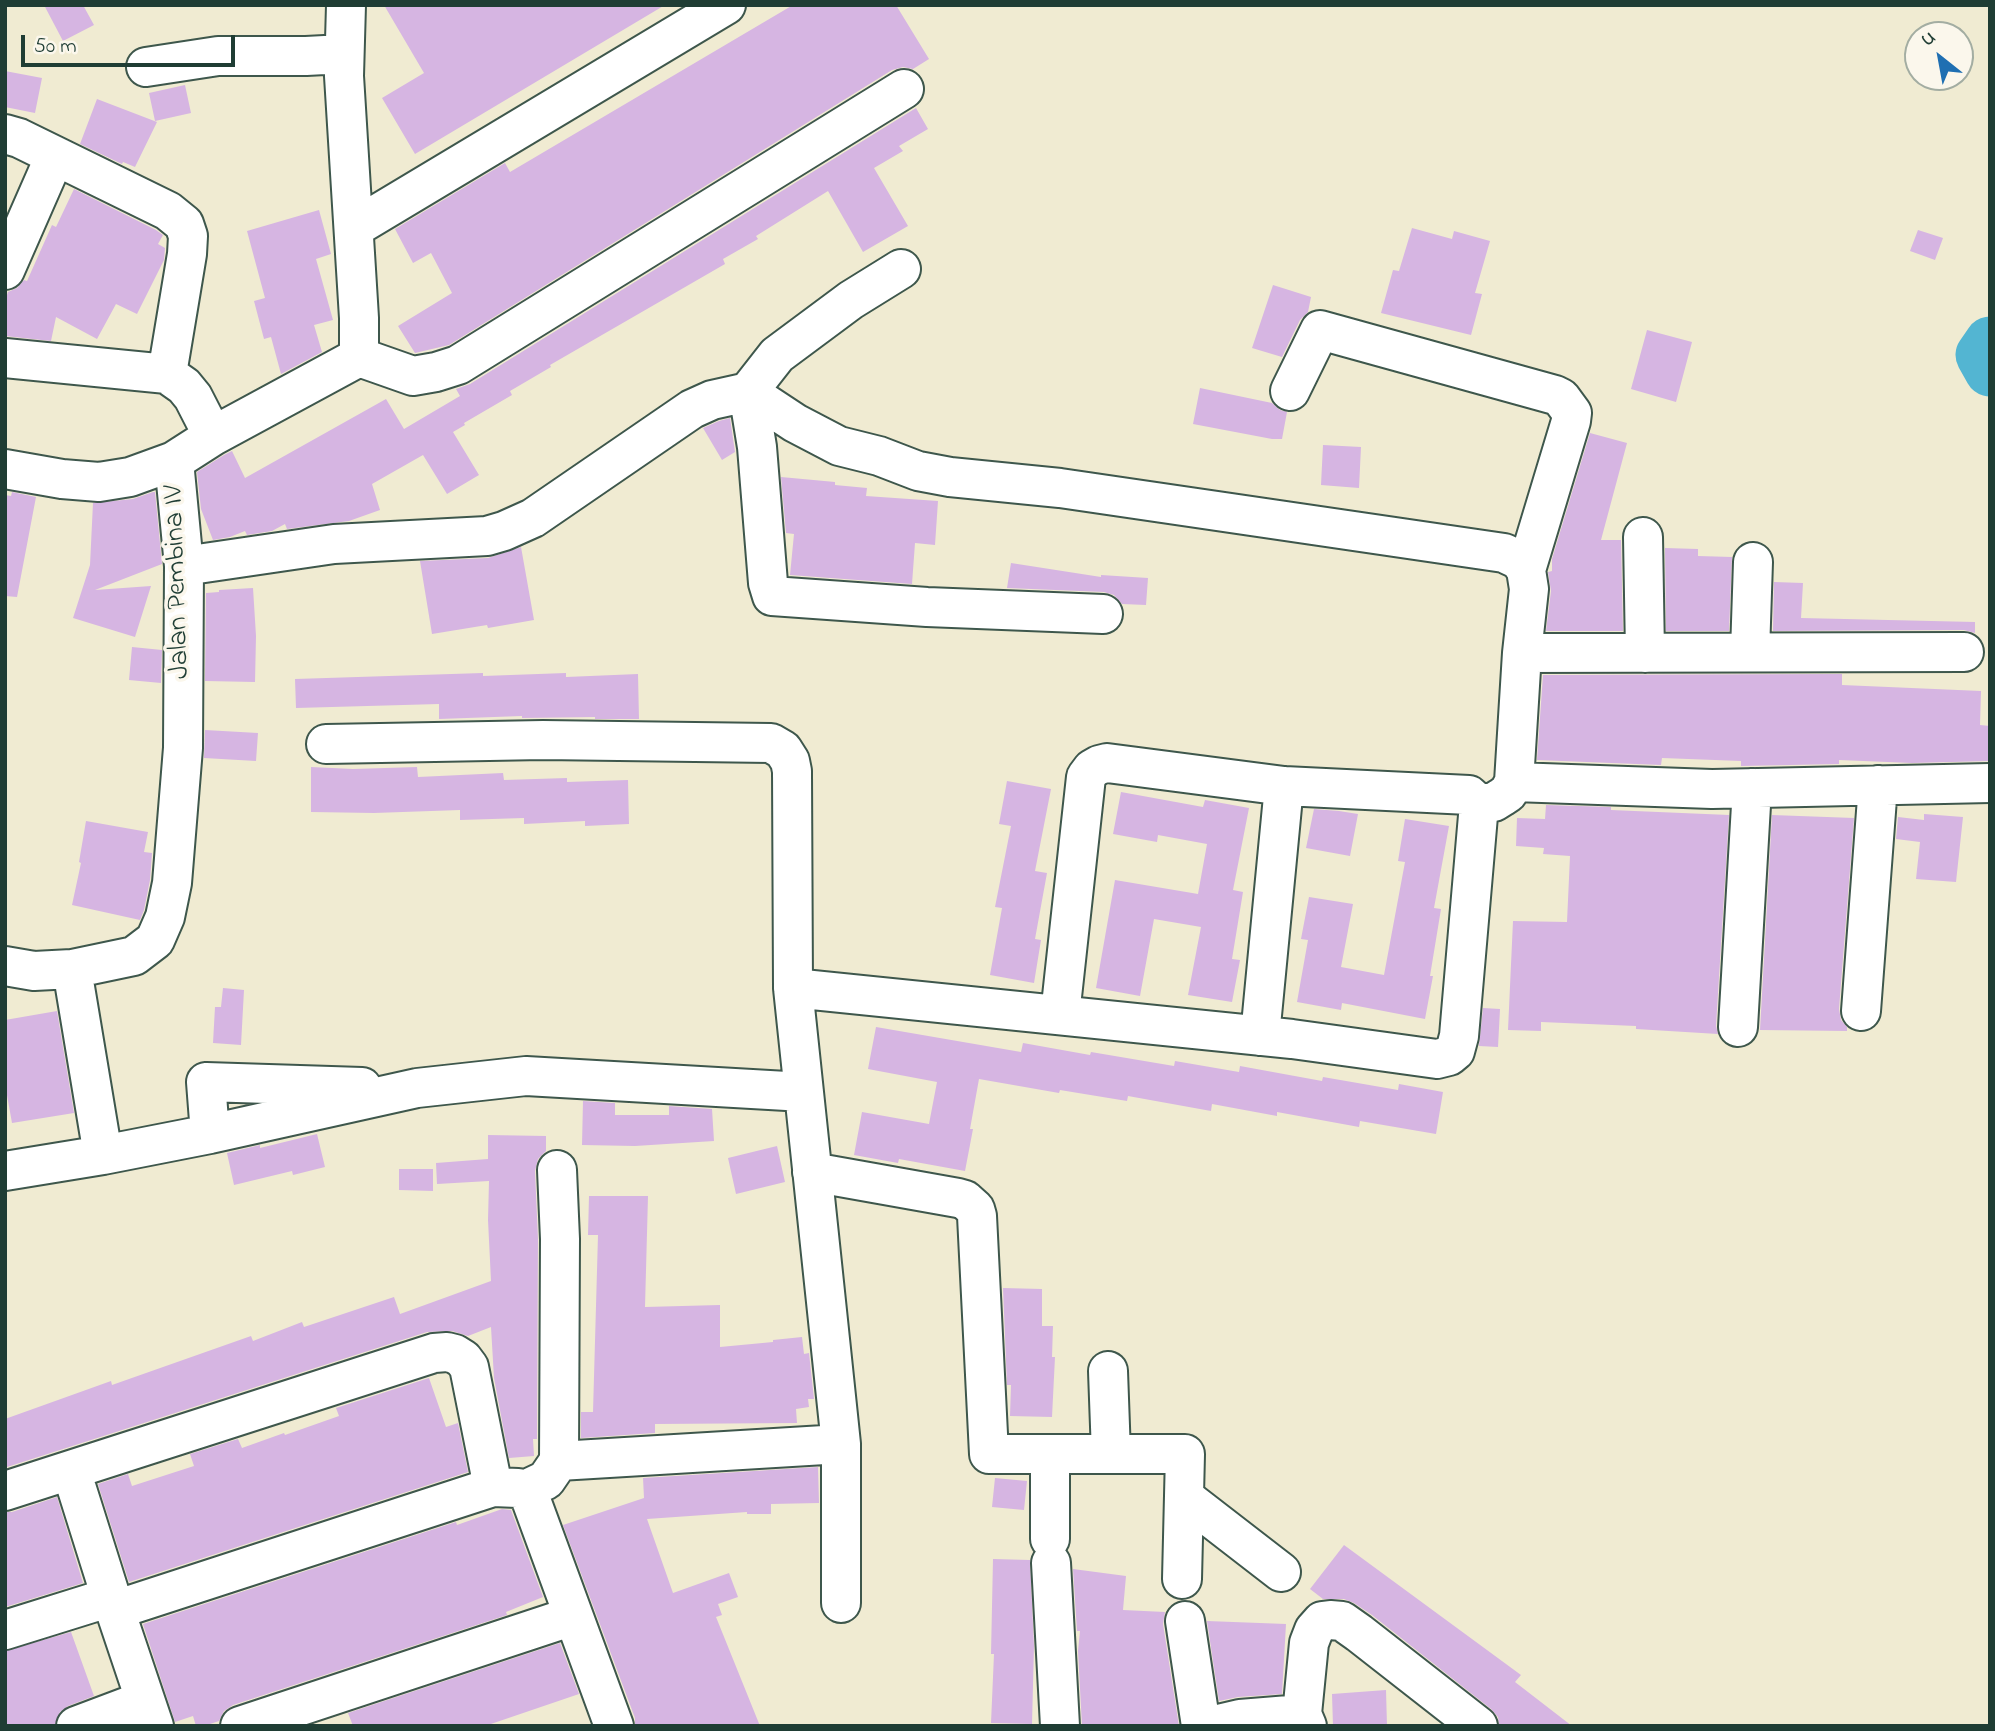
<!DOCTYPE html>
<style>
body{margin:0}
#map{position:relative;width:1995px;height:1731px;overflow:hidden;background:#f0ebd2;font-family:"Indie Flower",sans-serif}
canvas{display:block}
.frame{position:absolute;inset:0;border:7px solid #1f3d34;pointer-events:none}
.north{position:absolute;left:1904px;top:21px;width:70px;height:70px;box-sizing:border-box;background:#fbf7ec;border:2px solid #a3ada2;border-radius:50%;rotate:329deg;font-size:19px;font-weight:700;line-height:28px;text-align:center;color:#1f3d34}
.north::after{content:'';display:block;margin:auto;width:24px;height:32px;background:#1f6fb2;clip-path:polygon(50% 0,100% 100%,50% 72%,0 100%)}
.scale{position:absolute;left:21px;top:35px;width:214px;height:32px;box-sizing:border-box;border:4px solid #1f3d34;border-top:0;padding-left:9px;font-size:21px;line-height:24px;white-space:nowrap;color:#1f3d34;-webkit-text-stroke:5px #fbf7ec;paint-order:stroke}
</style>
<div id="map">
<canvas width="1995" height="1731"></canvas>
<div class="frame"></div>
<div class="north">U</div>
<div class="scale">50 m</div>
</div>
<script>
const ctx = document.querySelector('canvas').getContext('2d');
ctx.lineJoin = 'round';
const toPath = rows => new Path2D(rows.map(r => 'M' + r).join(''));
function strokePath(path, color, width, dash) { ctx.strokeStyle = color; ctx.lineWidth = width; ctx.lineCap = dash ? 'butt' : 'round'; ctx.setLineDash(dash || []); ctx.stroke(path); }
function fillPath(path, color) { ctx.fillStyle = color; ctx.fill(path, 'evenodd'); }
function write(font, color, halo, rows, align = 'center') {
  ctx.font = font + ' "Indie Flower",sans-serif'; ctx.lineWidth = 7; ctx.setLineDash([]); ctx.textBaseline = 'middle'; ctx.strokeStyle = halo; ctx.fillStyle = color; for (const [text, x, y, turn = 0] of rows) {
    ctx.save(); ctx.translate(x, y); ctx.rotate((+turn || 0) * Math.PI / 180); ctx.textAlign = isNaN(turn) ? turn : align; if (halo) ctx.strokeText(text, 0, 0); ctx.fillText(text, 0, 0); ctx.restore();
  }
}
strokePath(toPath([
 [1990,342,1981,355,1990,371]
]), '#53b5d2', 51);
fillPath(toPath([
 [44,5,83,5,94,25,63,41],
 [384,5,665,5,415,154,382,98,424,73],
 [793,5,896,5,929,59,913,69,903,67,892,70,449,345,415,353,398,326,452,293,431,253,413,263,395,229,505,163,510,172],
 [5,71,42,78,35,113,5,107],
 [185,85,191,113,155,121,149,93],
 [97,99,157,122,135,167,123,162,122,164,80,144],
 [916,108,928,129,899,146,903,151,874,168,908,226,863,252,828,191,756,236,758,239,723,259,725,264,550,365,551,367,510,391,512,395,464,423,465,425,453,432,479,475,447,494,423,455,372,484,380,510,349,521,287,529,285,524,272,531,247,535,245,531,230,537,213,540,201,509,197,472,224,455,232,451,245,478,386,399,404,429,460,396,456,389,470,384],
 [74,189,156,230,163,235,158,244,165,248,164,260,137,314,116,304,97,339,56,317,51,341,5,336,5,301,8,292,17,288,24,280,27,281,52,225,56,227],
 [319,210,331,254,316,259,333,320,314,325,322,352,281,374,271,337,264,339,254,301,265,298,247,231],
 [1412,228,1452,239,1454,231,1490,241,1475,293,1482,294,1471,335,1381,313,1393,270,1399,271],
 [1918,230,1943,238,1935,260,1910,251],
 [1273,285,1311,297,1308,312,1300,320,1282,357,1252,348],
 [1647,330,1692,342,1676,402,1631,389],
 [1200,388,1272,403,1280,410,1287,412,1282,439,1272,439,1193,424],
 [730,418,735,452,722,460,703,428,719,421],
 [1590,433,1627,443,1601,540,1621,540,1623,631,1546,631,1551,591,1548,572,1552,571,1552,559],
 [1323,445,1361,447,1359,488,1321,485],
 [781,477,835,482,835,485,867,488,866,496,938,501,935,545,915,543,912,584,790,575,794,534,786,533],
 [12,492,36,497,17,597,5,596,5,495,11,496],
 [153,492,155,492,162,564,95,590,151,586,135,637,73,618,90,565,93,503,133,499],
 [521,547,534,620,488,628,487,625,432,634,420,561,488,558],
 [1665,548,1698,549,1698,556,1732,557,1729,631,1666,631],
 [1011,563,1101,577,1101,575,1148,578,1146,605,1122,604,1114,595,1104,592,1007,588],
 [1774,582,1803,583,1801,618,1975,622,1975,633,1964,630,1773,631],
 [253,588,256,636,255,682,205,681,206,593,219,592,219,590],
 [132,647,162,650,161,683,129,680],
 [483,673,483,676,566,673,566,677,638,674,639,719,595,719,595,717,522,718,522,716,439,719,439,704,296,708,295,679],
 [1842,674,1842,685,1981,691,1980,725,1990,726,1990,761,1912,763,1839,760,1839,764,1741,766,1741,761,1662,758,1661,765,1537,760,1543,675],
 [205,730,258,733,256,761,204,758],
 [311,767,353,769,417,767,418,777,503,773,504,780,567,778,567,782,628,780,629,824,585,826,585,821,524,824,524,818,460,820,460,810,374,813,311,812],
 [1007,781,1051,789,1035,871,1047,873,1035,939,1041,940,1034,983,990,975,1002,908,995,907,1011,826,999,824],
 [1121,792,1203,807,1205,800,1249,808,1233,890,1243,892,1232,959,1240,960,1232,1002,1188,995,1201,927,1154,919,1140,996,1096,988,1115,880,1198,894,1207,844,1158,835,1157,842,1113,834],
 [1546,805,1611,807,1611,810,1729,815,1716,1026,1718,1034,1636,1029,1636,1026,1541,1022,1541,1031,1508,1030,1513,921,1567,922,1570,856,1543,854,1544,848,1516,846,1517,818,1545,819],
 [1314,809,1339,811,1358,814,1350,856,1306,848],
 [1924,814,1963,817,1956,882,1916,879,1920,842,1896,839,1898,817,1924,820],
 [1772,815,1854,818,1839,1009,1841,1020,1847,1027,1847,1031,1760,1030],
 [1405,819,1449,826,1434,908,1441,909,1430,976,1433,976,1425,1019,1342,1003,1341,1010,1297,1002,1308,940,1301,939,1309,897,1353,904,1341,967,1384,975,1405,862,1398,861],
 [86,821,148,832,144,852,152,853,150,880,144,910,140,920,72,905,81,863,79,862],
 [223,988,244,990,241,1045,213,1043,215,1007,221,1007],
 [1483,1008,1500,1009,1498,1047,1479,1046],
 [57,1011,74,1113,12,1123,5,1084,5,1020],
 [876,1027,1021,1052,1023,1043,1090,1055,1091,1052,1174,1066,1175,1061,1239,1072,1240,1066,1322,1081,1323,1077,1398,1090,1399,1084,1443,1092,1436,1134,1360,1121,1359,1127,1277,1112,1277,1116,1212,1104,1211,1111,1128,1096,1127,1101,1060,1090,1059,1093,979,1079,970,1129,973,1129,965,1171,899,1159,898,1163,854,1155,862,1112,929,1124,937,1082,868,1069],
 [583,1101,615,1103,615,1115,669,1115,669,1106,712,1109,714,1141,635,1146,582,1145],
 [317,1134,325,1167,293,1175,292,1171,234,1185,227,1153,260,1145,260,1148],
 [488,1135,546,1136,546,1151,538,1159,535,1171,538,1239,537,1439,533,1439,534,1456,509,1458,494,1378,491,1327,468,1336,452,1331,427,1332,7,1467,5,1419,111,1381,112,1385,251,1336,253,1341,302,1322,304,1327,394,1297,400,1314,491,1281,488,1220,489,1181,437,1184,436,1163,488,1159],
 [777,1146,785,1182,736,1194,728,1158],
 [399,1169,433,1169,433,1191,399,1190],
 [589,1196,648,1196,645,1307,720,1305,720,1347,773,1342,773,1340,802,1337,804,1354,809,1353,814,1399,808,1399,809,1407,796,1409,797,1423,655,1424,655,1433,581,1438,581,1412,593,1412,598,1235,588,1235],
 [1003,1288,1042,1289,1042,1326,1053,1326,1052,1357,1055,1357,1052,1417,1010,1416,1011,1385,1007,1385],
 [429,1378,446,1427,458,1423,468,1472,129,1582,98,1484,128,1474,132,1486,194,1466,190,1454,238,1439,242,1448,284,1433,285,1435,339,1416,336,1408],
 [818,1467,819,1503,771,1504,771,1514,747,1514,747,1512,647,1519,673,1593,729,1573,738,1597,718,1604,722,1615,716,1617,760,1726,635,1726,635,1718,563,1525,644,1498,643,1478],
 [995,1478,1027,1481,1024,1510,992,1507],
 [57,1497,83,1583,5,1607,5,1512,12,1512],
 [502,1509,511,1510,543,1597,506,1612,507,1615,233,1705,224,1711,219,1721,204,1726,196,1726,193,1716,175,1722,143,1624,456,1522,457,1525],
 [1344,1545,1521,1675,1515,1682,1572,1726,1499,1726,1498,1717,1491,1709,1372,1615,1354,1603,1344,1599,1323,1599,1310,1589],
 [993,1559,1030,1560,1034,1646,1032,1724,991,1723,994,1654,991,1654],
 [1073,1569,1126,1576,1123,1610,1165,1612,1163,1624,1179,1726,1082,1726,1078,1651,1080,1631,1077,1631],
 [1207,1621,1286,1624,1282,1694,1238,1697,1219,1701],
 [71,1632,94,1696,68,1706,60,1712,55,1726,5,1726,5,1651],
 [560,1643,579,1694,485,1726,353,1726,348,1713],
 [1386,1690,1387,1726,1333,1726,1332,1694]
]), '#d6b5e2');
const minor = toPath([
 [146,67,218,56,306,56,344,54],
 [5,134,19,138,168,211,184,224,188,236,187,254,167,374],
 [354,228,726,5],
 [5,270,55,156],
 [359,357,413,376,436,372,458,365,904,89],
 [5,358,167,374,184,386,193,397,213,436],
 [1290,391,1320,330,1555,395,1561,398,1572,413,1571,421,1526,570],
 [748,392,795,423,839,446,879,456,918,471,950,477,1060,488,1504,553,1519,560,1526,570,1529,589,1522,653,1514,782,1508,793,1502,797,1494,802,1479,804],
 [748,392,757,447,768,583,772,596,927,607,1103,614],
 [5,469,62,479,99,482,130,477,174,461,213,436,359,357,359,318,344,76,346,5],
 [1643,537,1645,653],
 [184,566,334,544,487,536,504,531,533,518,692,409,712,400,748,392,777,355,851,300,901,269],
 [1750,652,1753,562],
 [1522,653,1964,652],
 [326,744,543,740,771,743,783,750,790,761,792,771,793,988,841,1444,841,1603],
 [1514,782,1712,789,1990,783],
 [5,966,34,971,72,969,134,956,155,940,165,917,172,883,183,748,184,566,174,461],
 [72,969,103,1155],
 [793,988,1292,1039,1437,1059,1449,1056,1455,1051,1459,1036,1479,804,1469,795,1284,786,1107,763,1099,765,1092,769,1086,777,1060,1015],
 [1861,1011,1878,785],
 [1738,1027,1752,788],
 [1260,1036,1284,786],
 [210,1134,206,1082,362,1087],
 [557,1170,560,1239,559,1461,546,1480,527,1489,614,1726],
 [5,1171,103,1155,210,1134,417,1088,526,1076,804,1092],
 [812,1172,958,1198,965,1200,975,1209,977,1216,989,1454,1185,1454,1182,1579],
 [1108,1371,1111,1454],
 [559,1461,841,1444],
 [71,1470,115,1610,154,1726],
 [5,1491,434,1353,447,1352,455,1354,463,1359,469,1367,493,1487],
 [1184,1497,1281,1572],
 [1050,1539,1050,1454],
 [1051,1563,1060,1726],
 [115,1610,493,1487,518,1488],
 [1185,1621,1201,1726],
 [5,1630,111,1597],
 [1302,1714,1309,1643,1314,1630,1322,1621,1330,1620,1342,1621,1359,1633,1478,1726],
 [76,1726,145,1700],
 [240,1726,573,1616],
 [1210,1726,1240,1719,1302,1714,1307,1726]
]);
strokePath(minor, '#3e574c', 42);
strokePath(minor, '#fff', 38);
write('28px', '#1f3d34', '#fbf7ec', [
 ["Jalan Pembina IV",179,582,-92]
]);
</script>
